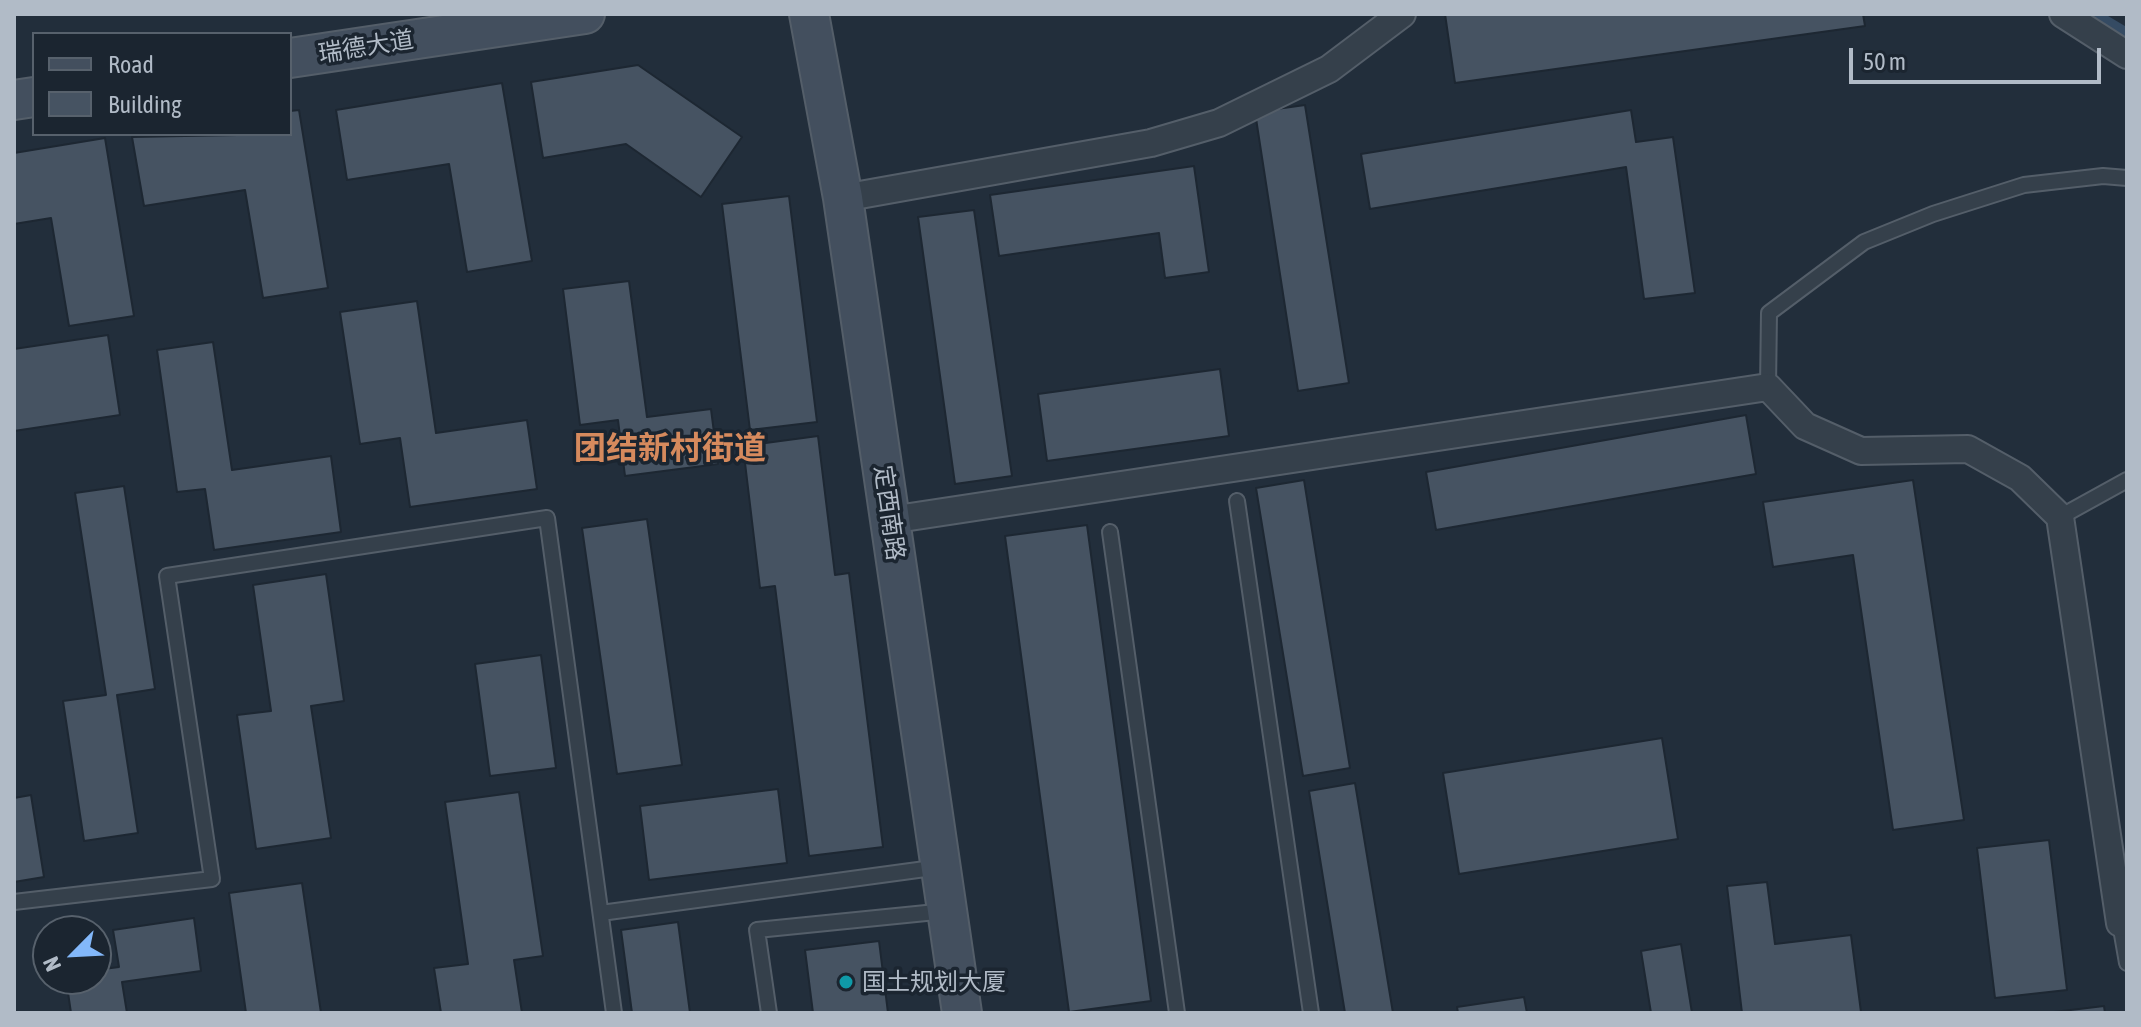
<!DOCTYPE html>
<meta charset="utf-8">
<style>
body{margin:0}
#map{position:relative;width:2141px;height:1027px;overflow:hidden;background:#222e3b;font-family:"Asap Condensed",sans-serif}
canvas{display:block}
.frame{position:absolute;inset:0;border:16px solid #b1bbc7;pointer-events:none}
.legend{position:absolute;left:32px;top:32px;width:260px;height:104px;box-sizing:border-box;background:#1b2530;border:2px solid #57616c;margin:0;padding:10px 14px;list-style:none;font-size:24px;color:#b1bbc7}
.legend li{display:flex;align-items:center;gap:16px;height:40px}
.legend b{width:40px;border:2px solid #57616c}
.north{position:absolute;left:32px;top:915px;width:80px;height:80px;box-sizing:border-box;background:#1b2530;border:2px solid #57616c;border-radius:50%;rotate:246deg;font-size:22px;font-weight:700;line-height:32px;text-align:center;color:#b1bbc7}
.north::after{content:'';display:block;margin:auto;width:28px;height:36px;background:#83b8fa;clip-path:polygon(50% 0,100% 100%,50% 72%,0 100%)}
.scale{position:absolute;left:1849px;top:48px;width:252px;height:36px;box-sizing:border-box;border:4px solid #b1bbc7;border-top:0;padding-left:10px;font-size:24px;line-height:28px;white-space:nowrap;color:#b1bbc7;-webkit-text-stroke:6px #1b2530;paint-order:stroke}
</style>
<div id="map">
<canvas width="2141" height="1027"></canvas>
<div class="frame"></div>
<ul class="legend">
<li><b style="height:10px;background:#434f5e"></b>Road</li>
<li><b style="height:22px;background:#465362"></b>Building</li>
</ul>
<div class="north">N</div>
<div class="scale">50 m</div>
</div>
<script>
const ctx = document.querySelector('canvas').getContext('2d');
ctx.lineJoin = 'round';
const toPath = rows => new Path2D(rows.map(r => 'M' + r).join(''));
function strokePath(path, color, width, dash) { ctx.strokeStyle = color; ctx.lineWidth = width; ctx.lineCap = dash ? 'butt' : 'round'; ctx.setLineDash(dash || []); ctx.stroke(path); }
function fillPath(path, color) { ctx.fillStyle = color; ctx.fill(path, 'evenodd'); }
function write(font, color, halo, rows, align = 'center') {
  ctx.font = font + ' "Asap Condensed","Noto Sans SC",sans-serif'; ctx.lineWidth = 7; ctx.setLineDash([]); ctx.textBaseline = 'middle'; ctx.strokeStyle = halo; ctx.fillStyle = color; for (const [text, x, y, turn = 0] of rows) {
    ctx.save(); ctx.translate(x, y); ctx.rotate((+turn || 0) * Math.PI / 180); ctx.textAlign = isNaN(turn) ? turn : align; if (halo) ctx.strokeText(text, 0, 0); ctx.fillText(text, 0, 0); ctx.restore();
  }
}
strokePath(toPath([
 [2095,14,2127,33]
]), '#354b63', 10);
const building = toPath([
 [1445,14,1863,14,1865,26,1455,83,1445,14],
 [638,65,742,137,701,197,626,144,543,158,531,82,638,65],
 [502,83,532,261,467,272,449,164,347,180,336,110,502,83],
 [1305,105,1349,383,1298,391,1255,112,1305,105],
 [299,110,328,288,263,298,245,190,144,206,132,137,290,134,290,111,299,110],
 [1631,110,1636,142,1673,137,1695,293,1644,299,1626,167,1370,209,1361,154,1631,110],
 [105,138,134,316,69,326,51,218,14,224,14,153,105,138],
 [1194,166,1209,272,1165,278,1159,233,999,256,990,195,1194,166],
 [789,196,817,422,750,430,722,204,789,196],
 [974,210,1012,476,955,484,918,217,974,210],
 [629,281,647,417,711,409,718,464,625,476,618,420,580,425,563,289,629,281],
 [417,301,436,433,527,420,537,489,410,507,400,438,360,444,340,312,417,301],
 [108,335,120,415,14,431,14,349,108,335],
 [213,342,232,470,331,456,341,532,214,550,205,489,177,492,157,350,213,342],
 [1220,369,1229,436,1047,461,1038,394,1220,369],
 [1746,415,1756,474,1436,530,1426,472,1746,415],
 [818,436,835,575,849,573,883,847,809,856,775,586,760,588,743,446,818,436],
 [1304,480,1350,768,1303,776,1256,488,1304,480],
 [1913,480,1964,820,1893,830,1853,555,1773,567,1763,502,1913,480],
 [124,486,155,689,117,695,138,833,84,841,63,701,106,695,75,493,124,486],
 [647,519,682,765,617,774,582,528,647,519],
 [1087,525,1151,1001,1069,1012,1005,536,1087,525],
 [326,574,344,701,311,706,331,838,256,849,237,715,271,711,253,585,326,574],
 [541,655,556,768,490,776,475,664,541,655],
 [1662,738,1678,839,1459,874,1443,773,1662,738],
 [1355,783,1393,1013,1345,1013,1309,791,1355,783],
 [778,789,787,863,649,880,640,806,778,789],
 [519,792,543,956,514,960,522,1013,441,1013,434,968,468,964,445,802,519,792],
 [31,795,44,877,14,882,14,798,31,795],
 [2049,840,2067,990,1995,998,1977,848,2049,840],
 [1767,882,1775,944,1851,935,1861,1012,1742,1013,1727,886,1767,882],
 [302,883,321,1013,246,1013,229,893,302,883],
 [194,918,201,971,122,982,127,1013,71,1013,66,979,96,979,96,970,119,967,113,930,194,918],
 [678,922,690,1013,632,1013,621,930,678,922],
 [879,941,888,1013,813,1013,805,950,879,941],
 [1681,944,1692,1013,1651,1013,1641,951,1681,944],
 [1524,997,1527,1013,1458,1013,1457,1007,1524,997],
 [2104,1006,2105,1013,2054,1013,2054,1012,2104,1006]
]);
fillPath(building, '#465362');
strokePath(building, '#1d2732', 2);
const lane = toPath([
 [1768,387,1769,313,1864,242,1933,214,2024,185,2103,176,2127,178],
 [1237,501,1311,1013],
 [2060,517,2127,480],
 [1110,532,1177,1013],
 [14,902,212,879,167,576,547,518,614,1013],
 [601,913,940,867],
 [2120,923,2127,963],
 [769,1013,757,930,946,911]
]);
const street = toPath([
 [2063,14,2127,55],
 [843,198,1151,143,1219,123,1329,69,1402,14],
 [890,520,1768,387,1805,426,1861,451,1968,449,2020,478,2060,517,2120,923]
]);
const secondary = toPath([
 [809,14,843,198,962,1013],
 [290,58,585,14],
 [14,100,34,97]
]);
strokePath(lane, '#545e69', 18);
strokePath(street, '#545e69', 30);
strokePath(secondary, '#545e69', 42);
strokePath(lane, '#35404b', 14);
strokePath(street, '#35404b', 26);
strokePath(secondary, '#434f5e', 38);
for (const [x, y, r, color] of [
 [846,982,8,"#0f9aa8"]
]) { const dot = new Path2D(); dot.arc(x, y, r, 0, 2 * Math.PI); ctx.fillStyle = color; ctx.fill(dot); strokePath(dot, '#1b2530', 3); }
write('24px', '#b1bbc7', '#1b2530', [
 ["瑞德大道",366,47,-9],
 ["定西南路",889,513,82]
]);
write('24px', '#b1bbc7', '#1b2530', [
 ["国土规划大厦",862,982]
], 'left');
write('bold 32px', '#d68a5d', '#1b2530', [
 ["团结新村街道",670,449]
]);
</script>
